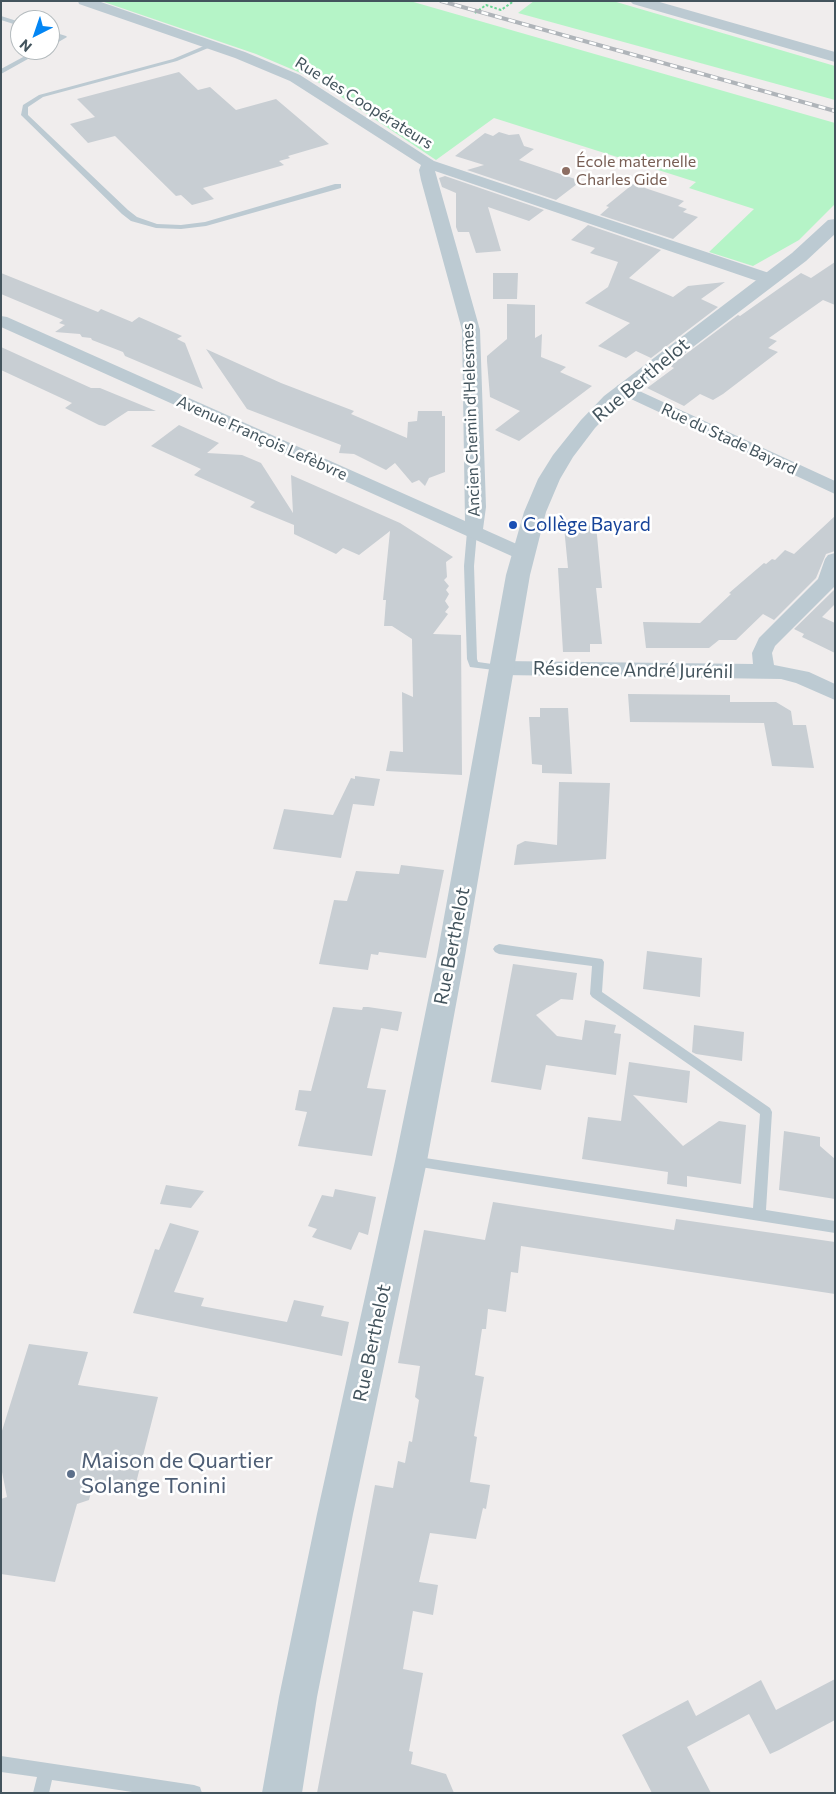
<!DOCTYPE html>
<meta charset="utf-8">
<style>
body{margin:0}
#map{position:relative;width:836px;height:1794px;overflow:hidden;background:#f0eded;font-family:Commissioner,sans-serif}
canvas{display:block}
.frame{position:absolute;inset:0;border:2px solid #43545d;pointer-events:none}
.north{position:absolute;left:10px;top:10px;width:50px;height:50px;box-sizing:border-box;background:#fff;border:1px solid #b4bbbe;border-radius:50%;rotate:221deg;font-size:14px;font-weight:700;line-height:20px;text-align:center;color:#43545d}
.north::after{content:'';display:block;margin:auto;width:18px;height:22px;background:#0386f4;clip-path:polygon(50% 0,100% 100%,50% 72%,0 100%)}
</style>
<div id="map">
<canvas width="836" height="1794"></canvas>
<div class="frame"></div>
<div class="north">N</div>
</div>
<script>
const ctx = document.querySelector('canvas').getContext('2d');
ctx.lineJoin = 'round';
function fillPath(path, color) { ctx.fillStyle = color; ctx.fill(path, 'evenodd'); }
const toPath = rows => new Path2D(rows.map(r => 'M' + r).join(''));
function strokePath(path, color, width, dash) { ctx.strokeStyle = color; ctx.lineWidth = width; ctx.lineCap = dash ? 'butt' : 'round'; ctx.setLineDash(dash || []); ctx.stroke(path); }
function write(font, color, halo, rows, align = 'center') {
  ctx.font = font + ' Commissioner,sans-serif'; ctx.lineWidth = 5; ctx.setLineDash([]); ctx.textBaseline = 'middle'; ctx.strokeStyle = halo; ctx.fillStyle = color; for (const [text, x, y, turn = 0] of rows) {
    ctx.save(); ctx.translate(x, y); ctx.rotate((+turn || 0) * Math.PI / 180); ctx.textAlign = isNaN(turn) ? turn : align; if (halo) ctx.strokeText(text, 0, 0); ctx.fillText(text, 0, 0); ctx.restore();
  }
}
fillPath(toPath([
 [101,1,410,1,835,123,835,204,799,240,753,266,709,252,754,209,689,188,696,182,494,118,436,160,325,86,303,74,256,54],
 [534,1,613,1,835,66,835,100,518,13]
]), '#b5f4c7');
fillPath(toPath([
 [179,72,198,90,210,87,236,110,276,99,329,144,288,156,290,158,279,161,284,165,203,188,214,199,192,205,181,195,176,196,115,136,88,143,70,124,95,117,77,99],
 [499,132,509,135,519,134,524,146,534,149,519,160,581,181,556,200,467,170,484,165,455,156,485,133,493,136],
 [445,176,544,210,529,221,488,207,501,251,476,253,469,232,458,232,456,227,456,193,442,187,439,178],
 [633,184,684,201,678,206,687,209,683,212,698,217,673,239,600,215,609,207,606,206],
 [588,225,661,250,629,278,673,297,688,286,725,282,701,299,718,307,651,358,636,351,626,358,598,346,630,323,585,303,608,287,618,262,590,253,595,248,571,240],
 [835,262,835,305,823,300,769,338,777,341,768,348,778,352,723,394,713,400,700,394,684,406,647,388,674,368,670,366,738,315,740,316,801,273,811,278],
 [1,273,98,312,101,309,132,322,139,317,182,336,177,339,185,343,203,389,125,356,123,352,92,340,91,338,82,337,80,334,55,332,65,325,59,323,63,320,1,294],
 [493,273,518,273,517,299,493,299],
 [507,304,535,305,535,338,542,334,541,357,566,367,560,372,592,386,519,441,495,430,520,411,490,397,487,361,487,356,507,339],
 [1,347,91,388,100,388,156,411,128,411,105,426,99,425,65,408,72,403,1,370],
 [206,349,281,383,354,411,351,414,407,438,408,422,417,421,418,411,442,411,442,416,445,416,445,472,429,478,425,486,419,480,412,483,395,463,386,470,354,454,339,453,341,445,247,409],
 [179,425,219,443,207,453,242,455,261,463,293,513,291,475,400,523,453,557,446,562,447,577,444,580,449,586,446,590,449,594,445,601,449,607,445,612,448,614,433,634,461,635,462,775,386,771,390,751,403,752,402,692,413,697,412,639,392,626,384,626,386,600,383,600,390,531,359,555,343,548,336,554,294,534,294,525,250,507,255,502,194,475,201,469,151,446],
 [835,516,835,551,826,554,816,578,774,620,763,614,736,640,719,640,709,648,646,648,643,622,700,623,731,594,729,593,764,563,766,564,772,559,775,560,785,550,794,554],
 [596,525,602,588,596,588,602,644,590,644,590,652,563,652,558,568,568,568,564,527],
 [835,589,835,604,822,617,835,623,835,653,802,637,804,634,794,629],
 [628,694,730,695,730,702,776,702,791,711,793,725,806,725,814,768,772,766,764,723,630,722],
 [540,708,568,708,572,774,542,773,542,765,532,764,529,717,540,717],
 [355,776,380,779,374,806,353,804,341,858,273,849,284,809,333,815,351,778,355,779],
 [559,782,610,783,606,859,514,865,517,845,525,841,557,845],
 [401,865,444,870,426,958,379,952,378,955,371,954,368,970,319,964,334,900,347,901,356,871,399,874],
 [647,951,702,958,700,997,643,989],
 [513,964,577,973,573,1000,561,999,536,1015,557,1036,582,1040,585,1020,616,1025,614,1033,621,1034,616,1075,546,1065,541,1090,491,1082],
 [333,1007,362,1010,363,1007,368,1007,402,1012,398,1031,381,1028,367,1088,386,1090,372,1156,298,1146,307,1112,295,1110,299,1090,311,1091],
 [694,1025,744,1032,742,1061,696,1054,692,1052],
 [629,1062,690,1071,687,1103,633,1095,683,1146,719,1121,746,1125,741,1184,687,1176,687,1187,667,1184,668,1172,582,1159,588,1117,621,1121],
 [784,1131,820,1137,820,1146,835,1159,835,1199,779,1190],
 [166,1185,204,1191,191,1208,160,1204],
 [335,1189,376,1197,368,1235,359,1232,351,1250,312,1237,317,1229,308,1226,322,1195,333,1197],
 [493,1202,674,1230,676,1219,835,1242,835,1294,521,1246,518,1273,511,1272,506,1312,488,1309,486,1329,482,1329,475,1375,484,1377,474,1436,477,1437,470,1482,490,1485,486,1509,483,1508,476,1539,430,1533,419,1582,438,1585,433,1615,413,1611,403,1669,423,1673,409,1751,413,1752,411,1764,446,1774,454,1793,317,1793,375,1485,393,1488,398,1461,405,1463,409,1441,412,1442,419,1400,415,1397,420,1366,398,1363,424,1230,485,1240],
 [170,1223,199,1231,174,1292,204,1298,201,1306,287,1322,294,1300,324,1306,321,1316,349,1322,342,1356,133,1313,155,1249,159,1250],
 [29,1344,88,1352,78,1385,158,1397,135,1487,94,1481,89,1500,77,1504,55,1582,1,1574,1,1499,7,1497,1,1467,1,1434],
 [835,1679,835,1720,779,1750,770,1754,749,1714,687,1747,711,1793,652,1793,622,1735,688,1700,696,1716,761,1680,776,1710]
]), '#c8ced3');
strokePath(toPath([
 [475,13,486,5,501,10,514,1]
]), '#69d695', 2, [2.5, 2]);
fillPath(toPath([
 [1,16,20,22,20,26,1,20,1,16],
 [50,31,66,36,67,37,50,47,50,42,58,37,50,35,50,31],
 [211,43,213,44,213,46,177,61,43,97,28,107,28,115,128,210,137,217,157,224,181,225,205,222,335,184,341,184,341,188,206,226,181,229,156,228,131,221,122,214,21,115,23,105,39,95,173,59,211,43],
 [36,50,44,50,1,74,1,69,36,50],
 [472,529,477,532,474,566,477,659,478,662,506,666,507,668,506,670,502,671,470,667,467,659,464,566,467,532,472,529],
 [499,944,602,959,604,962,602,992,770,1108,772,1112,766,1210,835,1221,835,1233,408,1165,406,1161,408,1157,412,1156,753,1208,760,1114,592,997,590,994,592,966,499,954,495,952,493,949,495,946,499,944],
 [1,1756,194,1785,200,1787,202,1793,139,1793,52,1780,49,1793,33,1793,37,1777,1,1772,1,1756]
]), '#bccad2');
fillPath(toPath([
 [78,1,98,1,245,52,300,75,434,161,775,275,777,279,775,283,769,284,763,283,435,171,480,330,486,507,483,529,530,550,533,554,530,558,523,560,516,558,1,327,1,316,7,317,465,521,462,330,421,180,419,170,421,165,290,81,235,58,79,4,78,1],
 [624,384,835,481,835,494,618,393,615,389,618,385,624,384],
 [835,553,835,586,775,646,772,653,774,665,809,672,835,684,835,700,796,683,781,679,502,675,495,673,491,668,495,663,502,661,753,664,752,653,759,638,818,579,825,559,828,555,835,553]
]), '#bccad2');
fillPath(toPath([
 [630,1,656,1,835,52,835,62,633,4,630,1],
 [835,219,835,234,806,261,618,404,595,428,573,457,560,479,546,512,530,575,465,956,427,1161,353,1514,317,1697,302,1793,262,1793,279,1697,317,1514,395,1161,437,956,506,575,524,512,538,479,553,455,581,420,604,396,792,253,828,220,835,219]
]), '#bccad2');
const rail = toPath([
 [441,1,835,111]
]);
strokePath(rail, '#afb4b9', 4);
strokePath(rail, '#fff', 2.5, [7]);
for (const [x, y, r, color] of [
 [566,171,5,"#8d6e63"],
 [513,525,5,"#1a4fb4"],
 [71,1474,5,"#5c6f8a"]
]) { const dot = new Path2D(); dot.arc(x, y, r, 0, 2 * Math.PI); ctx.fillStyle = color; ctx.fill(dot); strokePath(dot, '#fff', 2); }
write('16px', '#43545d', '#fff', [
 ["Rue des Coopérateurs",364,103,32],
 ["Ancien Chemin d'Helesmes",471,420,-92],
 ["Avenue François Lefèbvre",262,438,24],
 ["Rue du Stade Bayard",729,439,25]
]);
write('16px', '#785e54', '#fff', [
 ["École maternelle",576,162],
 ["Charles Gide",576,180]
], 'left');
write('19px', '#43545d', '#fff', [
 ["Rue Berthelot",641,380,-40],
 ["Résidence André Jurénil",633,670,1],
 ["Rue Berthelot",452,946,-79],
 ["Rue Berthelot",372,1343,-78]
]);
write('19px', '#164399', '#fff', [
 ["Collège Bayard",523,525]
], 'left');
write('22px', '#4e5e75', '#fff', [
 ["Maison de Quartier",81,1461],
 ["Solange Tonini",81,1486]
], 'left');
</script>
